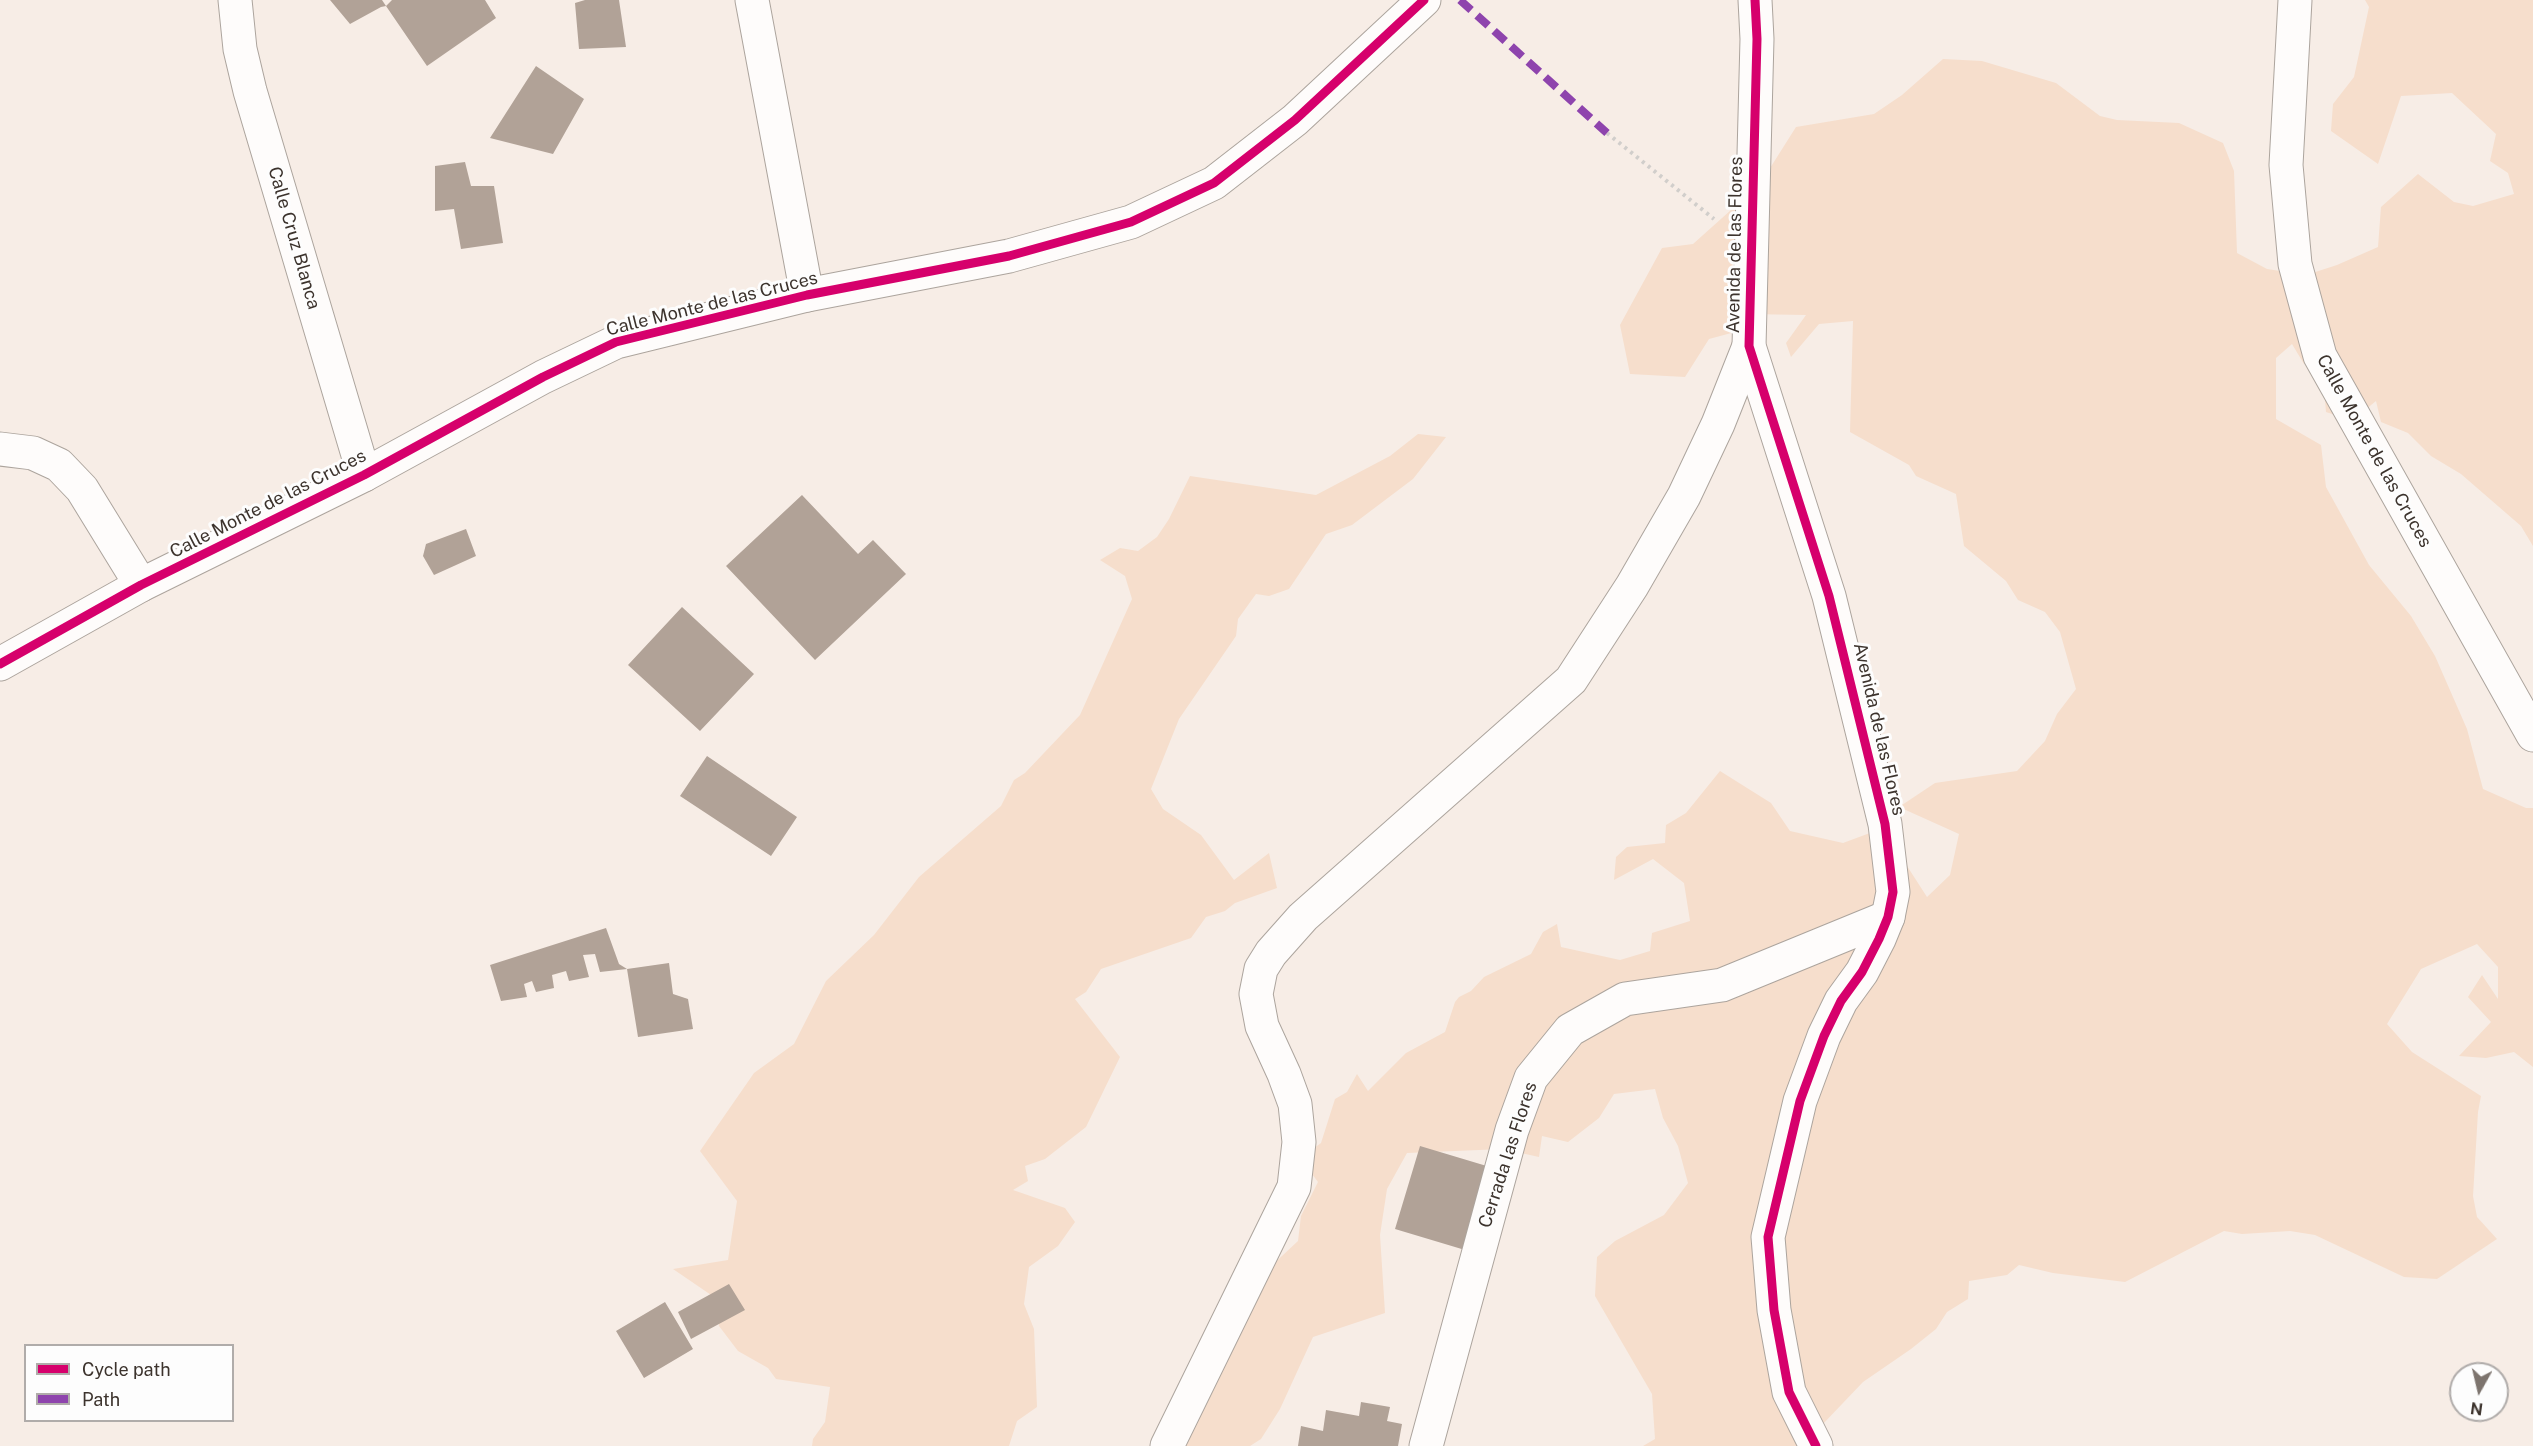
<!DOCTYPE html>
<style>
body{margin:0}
#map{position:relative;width:2533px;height:1446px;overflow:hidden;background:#f7ede6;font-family:"Public Sans",sans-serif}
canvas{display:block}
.legend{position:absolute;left:24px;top:1344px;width:210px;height:78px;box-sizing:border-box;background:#fdfdfd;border:2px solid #b0acaa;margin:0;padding:8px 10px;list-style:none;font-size:18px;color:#3c332d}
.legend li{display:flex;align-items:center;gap:12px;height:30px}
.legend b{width:30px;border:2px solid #b0acaa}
.north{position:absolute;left:2449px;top:1362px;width:60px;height:60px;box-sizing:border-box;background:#fdfdfd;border:2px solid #b0acaa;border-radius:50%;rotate:188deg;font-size:16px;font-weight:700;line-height:24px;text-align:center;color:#3c332d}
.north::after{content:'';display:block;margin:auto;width:21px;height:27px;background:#7d746e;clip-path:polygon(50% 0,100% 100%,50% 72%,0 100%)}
</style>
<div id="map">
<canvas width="2533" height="1446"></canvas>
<ul class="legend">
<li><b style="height:8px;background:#d6006c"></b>Cycle path</li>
<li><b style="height:8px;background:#8e44ad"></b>Path</li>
</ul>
<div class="north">N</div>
</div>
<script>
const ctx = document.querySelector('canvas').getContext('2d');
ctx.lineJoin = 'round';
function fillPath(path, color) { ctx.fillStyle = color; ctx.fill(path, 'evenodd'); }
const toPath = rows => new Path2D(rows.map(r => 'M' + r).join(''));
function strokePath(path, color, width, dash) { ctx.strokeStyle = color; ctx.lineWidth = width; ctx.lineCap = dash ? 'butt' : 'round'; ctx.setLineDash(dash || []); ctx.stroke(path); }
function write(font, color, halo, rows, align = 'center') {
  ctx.font = font + ' "Public Sans",sans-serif'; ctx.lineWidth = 6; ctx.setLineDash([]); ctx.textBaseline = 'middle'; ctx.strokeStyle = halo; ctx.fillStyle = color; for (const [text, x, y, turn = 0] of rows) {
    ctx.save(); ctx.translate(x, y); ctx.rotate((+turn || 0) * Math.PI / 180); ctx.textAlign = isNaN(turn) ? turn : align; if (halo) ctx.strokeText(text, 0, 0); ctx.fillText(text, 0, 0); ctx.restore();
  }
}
fillPath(toPath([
 [2365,0,2533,0,2533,546,2521,526,2461,474,2431,456,2408,433,2381,422,2376,401,2365,410,2341,417,2326,412,2320,339,2310,347,2304,364,2292,344,2276,358,2276,419,2321,445,2326,487,2369,565,2411,616,2435,656,2467,729,2483,789,2526,808,2533,808,2533,1067,2514,1052,2486,1058,2459,1056,2491,1022,2468,997,2482,975,2498,999,2498,967,2477,944,2421,969,2387,1024,2412,1052,2481,1096,2478,1112,2473,1196,2477,1217,2497,1239,2437,1279,2404,1277,2315,1235,2290,1231,2242,1234,2224,1231,2125,1282,2053,1273,2019,1265,2007,1275,1969,1281,1968,1299,1947,1312,1936,1329,1911,1349,1863,1382,1802,1446,1643,1446,1655,1439,1652,1394,1595,1296,1597,1257,1615,1241,1664,1215,1688,1183,1678,1146,1663,1118,1655,1089,1614,1094,1599,1118,1568,1142,1542,1136,1539,1157,1503,1149,1407,1153,1387,1189,1380,1235,1385,1313,1313,1337,1280,1409,1261,1439,1250,1446,1164,1446,1236,1299,1298,1241,1301,1216,1318,1182,1312,1174,1310,1151,1321,1143,1335,1099,1347,1092,1357,1074,1368,1091,1406,1053,1445,1032,1455,1002,1459,997,1471,991,1484,977,1531,954,1543,932,1557,924,1561,947,1620,960,1650,951,1652,933,1690,921,1684,883,1653,859,1614,880,1616,857,1627,847,1665,843,1666,825,1686,813,1720,771,1771,803,1790,831,1843,843,1878,830,1898,852,1927,897,1950,875,1959,834,1899,807,1935,783,2017,771,2045,741,2057,714,2076,689,2060,632,2045,612,2018,600,2006,581,1964,546,1956,494,1916,476,1909,465,1850,432,1853,321,1819,324,1791,357,1786,343,1806,315,1746,314,1735,332,1709,339,1685,377,1630,374,1620,325,1662,248,1693,244,1760,184,1796,127,1874,114,1902,95,1943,59,1982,61,2056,83,2100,116,2117,120,2179,123,2223,143,2234,171,2237,253,2267,269,2306,275,2337,265,2378,247,2381,207,2418,174,2454,202,2473,206,2514,194,2508,173,2490,161,2496,134,2452,93,2401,96,2378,164,2331,131,2333,104,2354,77,2369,7],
 [1418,434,1446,437,1413,479,1352,525,1326,534,1289,589,1269,596,1256,594,1238,619,1236,636,1179,719,1151,789,1163,809,1201,835,1234,880,1269,853,1277,888,1235,903,1225,911,1206,917,1191,938,1101,969,1086,992,1075,999,1120,1057,1086,1127,1045,1159,1025,1166,1028,1181,1013,1190,1065,1208,1075,1222,1058,1246,1029,1267,1024,1304,1034,1329,1037,1407,1017,1421,1009,1446,812,1446,813,1439,825,1422,830,1387,776,1379,768,1368,738,1351,719,1326,714,1297,673,1269,728,1260,737,1201,700,1151,754,1073,794,1044,826,981,874,935,919,877,1001,806,1014,780,1025,773,1080,715,1132,599,1125,576,1100,560,1120,548,1138,551,1157,537,1169,519,1190,476,1316,495,1390,456]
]), '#f6decc');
fillPath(toPath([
 [330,0,382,0,386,6,381,7,350,24],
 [392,0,485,0,496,18,427,66,386,6],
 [585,0,619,0,626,47,579,49,575,3],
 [536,66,584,99,553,154,490,138],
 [465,162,471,186,494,186,503,243,461,249,454,209,435,211,435,166],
 [802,495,858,554,873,540,906,574,815,660,726,566],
 [466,529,476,556,434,575,423,556,426,544],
 [682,607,754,674,700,731,628,665],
 [707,756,797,817,771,856,680,796],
 [606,928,619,964,627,969,600,972,595,954,583,955,589,977,569,981,566,971,552,975,554,988,536,992,532,981,524,984,527,997,501,1001,490,965],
 [669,963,673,994,688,999,693,1029,638,1037,627,969],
 [1420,1146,1490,1167,1465,1250,1395,1229],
 [729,1284,745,1310,691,1339,678,1312],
 [665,1302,693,1349,644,1378,616,1331],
 [1361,1402,1390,1407,1387,1421,1402,1424,1398,1446,1298,1446,1301,1426,1323,1431,1326,1410,1359,1416]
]), '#b1a297');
const street = toPath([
 [235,0,240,49,250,91,364,475],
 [752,0,807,295],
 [0,449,33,453,59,465,82,489,141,585],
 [1167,1446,1294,1187,1299,1142,1295,1104,1284,1074,1262,1026,1256,994,1261,969,1271,953,1303,917,1571,680,1632,586,1684,496,1718,424,1749,346],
 [1426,1446,1512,1130,1531,1078,1570,1030,1625,999,1722,985,1888,917]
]);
const secondary = toPath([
 [1755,0,1757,39,1749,346,1829,596,1885,824,1893,892,1888,917,1879,939,1862,972,1841,1001,1824,1036,1800,1101,1768,1237,1774,1310,1789,1392,1816,1446],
 [2295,0,2286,165,2295,264,2320,356,2533,735],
 [0,664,141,585,364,475,543,377,616,342,807,295,1009,256,1131,222,1214,183,1295,120,1424,0]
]);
strokePath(street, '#aca49d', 35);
strokePath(secondary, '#aca49d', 35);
strokePath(toPath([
 [1607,133,1714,219]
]), '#d1cecb', 4, [3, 4.5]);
strokePath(street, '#fefcfb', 33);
strokePath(secondary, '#fefcfb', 33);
strokePath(toPath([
 [1460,0,1607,133]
]), '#8e44ad', 8, [15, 8]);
strokePath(toPath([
 [1755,0,1757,39,1749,346,1829,596,1885,824,1893,892,1888,917,1879,939,1862,972,1841,1001,1824,1036,1800,1101,1768,1237,1774,1310,1789,1392,1816,1446],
 [0,664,141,585,364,475,543,377,616,342,807,295,1009,256,1131,222,1214,183,1295,120,1424,0]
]), '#d6006c', 9);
write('18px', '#3c332d', '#fdfdfd', [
 ["Calle Cruz Blanca",294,238,74],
 ["Avenida de las Flores",1735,245,-89],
 ["Calle Monte de las Cruces",712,304,-14],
 ["Calle Monte de las Cruces",2374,451,61],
 ["Calle Monte de las Cruces",268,504,-27],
 ["Avenida de las Flores",1879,729,77],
 ["Cerrada las Flores",1508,1155,-72]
]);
</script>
